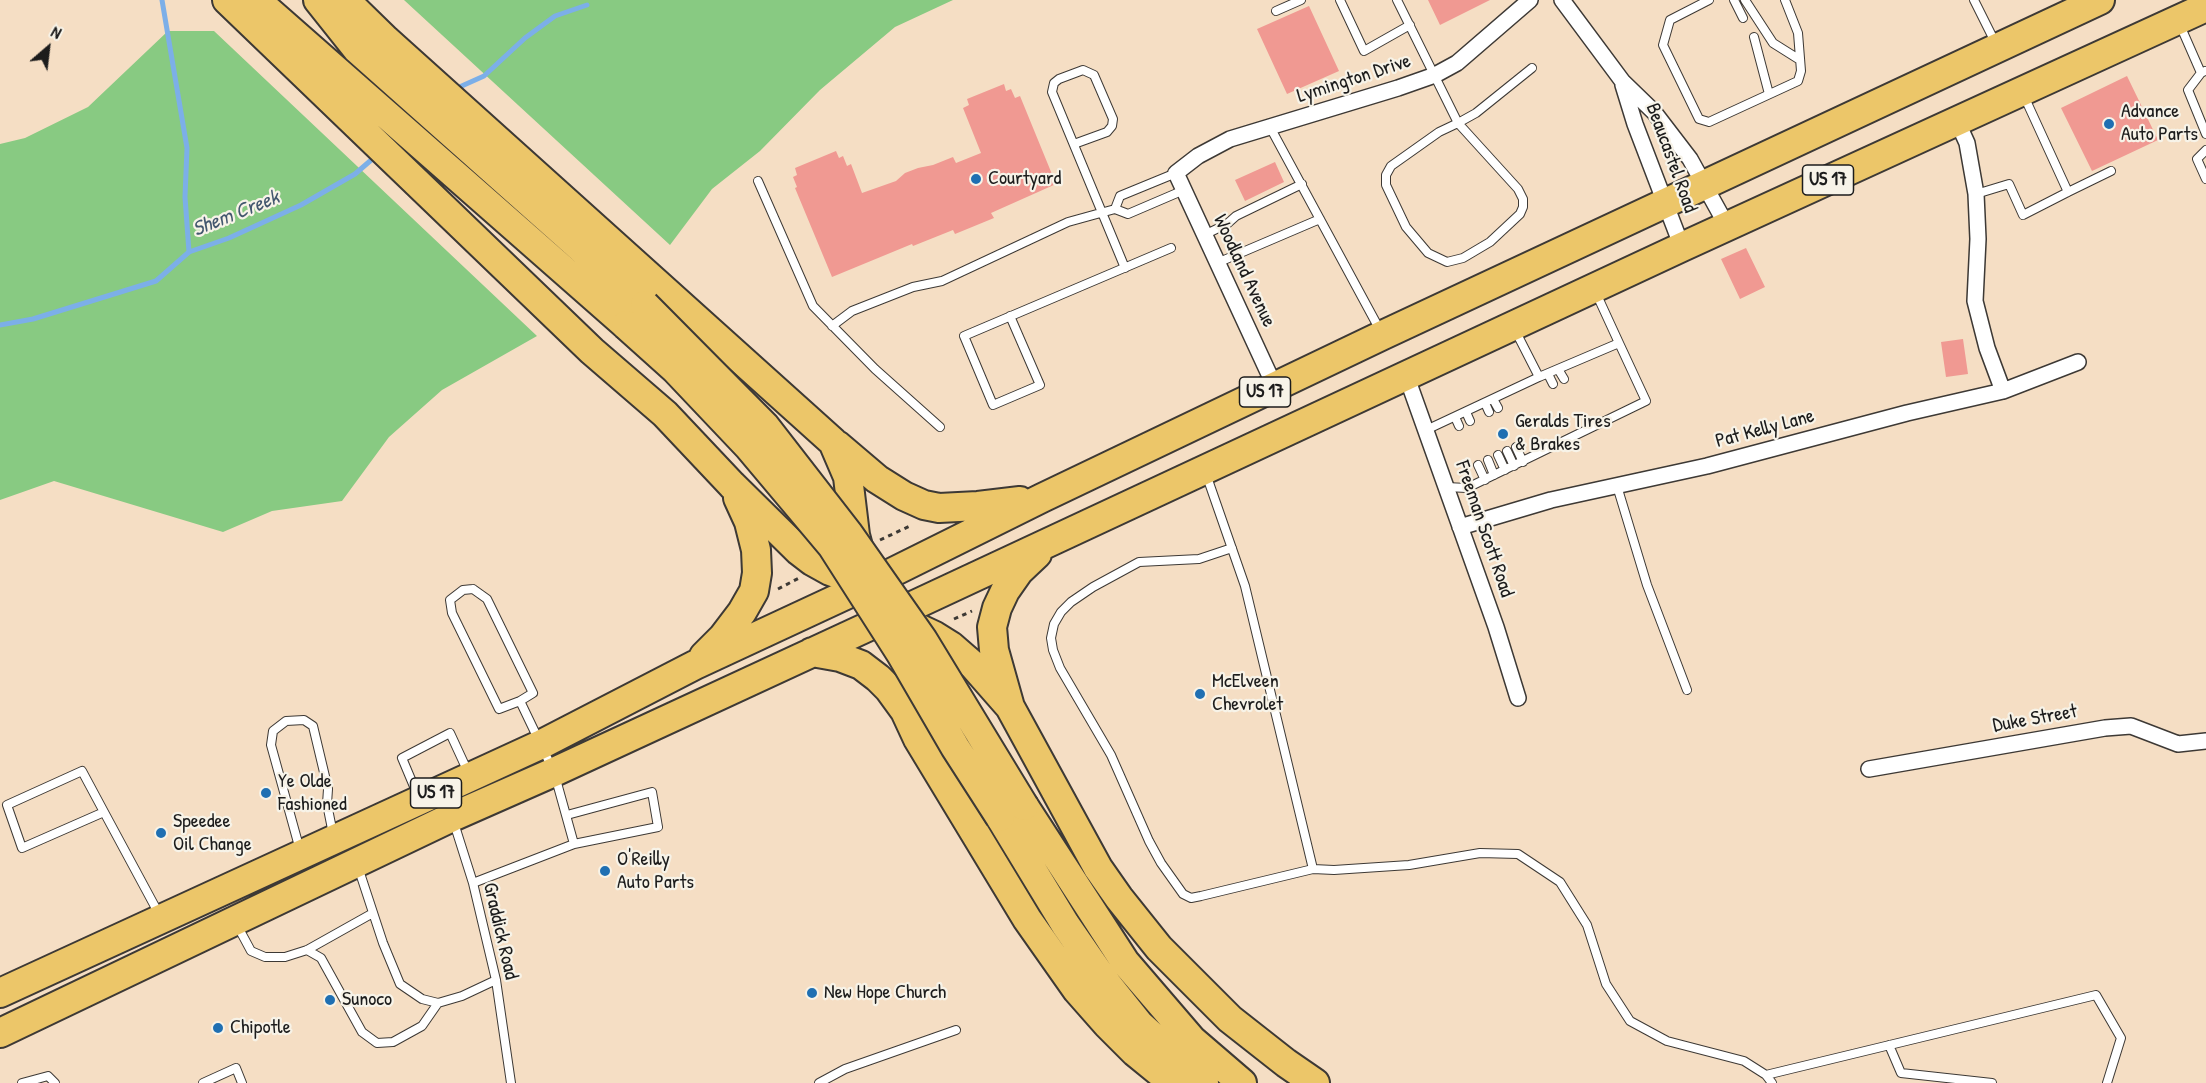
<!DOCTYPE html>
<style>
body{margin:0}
#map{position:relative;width:2206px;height:1083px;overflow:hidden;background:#f5dec4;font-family:"Patrick Hand",sans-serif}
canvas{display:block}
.north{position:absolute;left:18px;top:18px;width:60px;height:60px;-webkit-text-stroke:4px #f7f3e8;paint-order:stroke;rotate:28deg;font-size:16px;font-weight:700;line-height:24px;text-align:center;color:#1c1c1c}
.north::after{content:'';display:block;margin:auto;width:21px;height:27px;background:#1c1c1c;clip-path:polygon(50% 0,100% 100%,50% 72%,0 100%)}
</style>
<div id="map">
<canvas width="2206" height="1083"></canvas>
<div class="north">N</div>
</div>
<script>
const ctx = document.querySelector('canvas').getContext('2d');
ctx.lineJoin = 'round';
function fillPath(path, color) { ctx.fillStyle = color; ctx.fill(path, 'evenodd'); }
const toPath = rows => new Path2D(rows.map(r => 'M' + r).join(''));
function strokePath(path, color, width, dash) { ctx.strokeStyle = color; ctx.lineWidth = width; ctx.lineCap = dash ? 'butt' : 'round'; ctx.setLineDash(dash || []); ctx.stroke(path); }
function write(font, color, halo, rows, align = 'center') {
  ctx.font = font + ' "Patrick Hand",sans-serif'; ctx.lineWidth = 4.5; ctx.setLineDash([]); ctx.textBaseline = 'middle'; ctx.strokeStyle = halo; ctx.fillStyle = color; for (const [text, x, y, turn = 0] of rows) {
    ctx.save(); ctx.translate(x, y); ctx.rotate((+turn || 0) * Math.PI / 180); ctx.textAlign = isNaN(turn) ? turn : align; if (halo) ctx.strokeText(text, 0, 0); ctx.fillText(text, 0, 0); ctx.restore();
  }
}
fillPath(toPath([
 [404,0,953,0,895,27,820,90,760,151,712,189,670,245],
 [168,31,214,31,537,336,442,390,389,437,342,501,272,511,223,532,54,481,0,500,0,144,25,138,88,107]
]), '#88ca82');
strokePath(toPath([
 [162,0,187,148,185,197,189,252],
 [455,89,484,76,525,38,555,16,587,5],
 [0,325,33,319,156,281,189,252,229,238,301,205,355,174,377,155]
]), '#7cafe8', 5);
fillPath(toPath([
 [1428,0,1490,0,1440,25],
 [1309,6,1339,71,1287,94,1257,29],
 [2127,76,2158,140,2092,171,2061,108],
 [1004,84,1006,91,1011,89,1015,98,1020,96,1056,184,991,213,994,218,955,234,953,230,913,246,912,244,832,277,795,188,797,187,793,177,797,175,795,168,836,151,839,158,843,156,847,166,851,164,862,193,896,181,905,173,918,168,933,165,953,157,956,163,981,153,963,108,969,105,967,99],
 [1275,162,1284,182,1245,201,1235,180],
 [1746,248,1765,287,1740,299,1721,259],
 [1963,339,1968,374,1946,377,1941,342]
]), '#f09992');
const lane = toPath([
 [1340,0,1364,51,1410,25],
 [1397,0,1458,123,1476,113,1532,68],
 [1709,0,1670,20,1663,45,1699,119,1709,122,1798,81,1801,71,1798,33,1785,0],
 [1734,0,1743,18],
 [1745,0,1773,43,1800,60],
 [1974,0,1995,42],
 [1276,11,1301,0],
 [2180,25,2201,73,2205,71],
 [1754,37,1769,94],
 [2201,73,2188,90,2206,134],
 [2024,96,2068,192,2111,171],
 [1458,123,1518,189,1523,199,1523,207,1520,214,1490,242,1463,258,1447,262,1428,253,1406,227,1386,185,1386,175,1391,166,1439,132,1458,123],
 [1270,127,1381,332],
 [1074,144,1107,132,1112,126,1113,119,1094,75,1083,70,1059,79,1054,83,1052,92,1125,268],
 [2206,150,2197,159,2206,179],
 [1176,173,1120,196,1115,209,1128,214,1184,190],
 [758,181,813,306,875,369,940,427],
 [1976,194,2009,184,2023,215,2068,192],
 [1204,235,1227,224,1236,216,1302,184],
 [1217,263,1320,219],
 [1596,293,1619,343],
 [1010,316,1040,385,993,405,964,336,1171,248],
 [832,326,852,311,913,287,942,281,1068,222,1115,209],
 [1515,330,1539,377],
 [1558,369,1564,379],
 [1548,374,1553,384],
 [1493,399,1498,408],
 [1485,403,1489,412],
 [1466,412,1470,421],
 [1455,417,1459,426],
 [1426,430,1539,377,1619,343,1646,401,1467,488,1446,487],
 [1516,447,1523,462],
 [1507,451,1514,466],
 [1498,455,1505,470],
 [1488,460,1494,475],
 [1478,465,1485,480],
 [1206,474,1245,586,1313,869],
 [1617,486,1647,585,1687,690],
 [1232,548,1199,559,1139,562,1093,587,1071,602,1061,612,1054,624,1051,638,1053,650,1060,668,1111,755,1149,841,1161,863,1183,894,1191,898,1201,896,1313,869,1334,870,1409,865,1480,853,1518,854,1560,882,1587,925,1606,984,1630,1021,1667,1041,1744,1061,1766,1075,1772,1083],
 [473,589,487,599,533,693,520,701,499,709,452,613,450,600,463,590,473,589],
 [418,796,402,758,450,733,468,772],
 [104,812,22,848,7,805,82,771,104,812,159,914],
 [567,815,652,792,658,827,574,844],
 [454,823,473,883,496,980,511,1083],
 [300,850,271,745,273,731,286,721,304,720,313,726,328,789,327,804,333,834],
 [358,867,383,943,400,984,422,999,438,1003,462,996,496,980],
 [473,883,574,844,554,772,520,701],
 [237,925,251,951,265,957,285,957,307,950,373,913],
 [307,950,321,958,362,1032,377,1043,393,1042,422,1026,438,1003],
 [1889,1045,1901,1073,1992,1083],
 [1766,1075,2096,995,2121,1038,2107,1083],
 [22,1083,48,1076,55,1083],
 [203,1083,236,1068,242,1083],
 [819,1083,845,1069,956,1030]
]);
const street = toPath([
 [1562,0,1623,82,1654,112,1690,159,1727,226],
 [1623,85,1635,124,1682,247],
 [1957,121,1967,143,1976,194,1978,239,1975,301,1987,348,2003,391],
 [1406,375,1496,627,1518,698],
 [1275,387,1176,173,1198,156,1230,139,1398,88,1435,75,1457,63,1530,0],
 [1460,527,1551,500,1707,466,1907,413,2003,391,2078,362],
 [1869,769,2105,728,2131,726,2178,744,2206,741]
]);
const highway = toPath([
 [227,0,592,351,665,414,732,485,799,551,812,561,830,571,867,585],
 [256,0,626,325],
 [318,0,357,49,645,305],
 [345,0,386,40,833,442,848,477,855,535,860,554],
 [837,445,877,479,904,496,924,505,939,508,978,506,1020,501],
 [1037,554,1019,571,1005,591,997,608,992,627,994,650,1010,707,1098,868,1119,898,1159,948,1230,1019,1286,1063,1315,1083],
 [905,622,935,636,951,646,974,666,1010,707],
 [812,652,840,657,861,665,878,678,889,689,905,711,918,739,1027,919,1077,990,1107,1024,1135,1052,1173,1083],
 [704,656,723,637,742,612,754,591,757,573,756,550,749,522,738,498],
 [1024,806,1125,962,1192,1040,1242,1083],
 [1000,817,1065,924,1103,979,1139,1024,1204,1083],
 [0,993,542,744,695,665,867,585,1042,498,1383,335,2100,0],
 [0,1033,452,817,554,772,891,616,1682,247,2206,7]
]);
strokePath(lane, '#3d3935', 10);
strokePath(street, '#3d3935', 18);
strokePath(highway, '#3d3935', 32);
strokePath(toPath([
 [880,540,912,525],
 [778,589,799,578],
 [954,619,972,611]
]), '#3d3935', 3, [4.5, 4.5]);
strokePath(lane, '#fff', 8);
strokePath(street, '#fff', 15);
strokePath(highway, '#ecc669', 28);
const highwayBridge = toPath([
 [645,305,765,426,848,533,923,640,1024,806],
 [626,325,675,369,748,446,832,546,901,654,955,747,1000,817]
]);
strokePath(highwayBridge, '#3d3935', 32, []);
strokePath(highwayBridge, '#ecc669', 28);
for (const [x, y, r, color] of [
 [2109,124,6,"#1f6fb2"],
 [976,179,6,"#1f6fb2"],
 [1503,434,6,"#1f6fb2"],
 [1200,694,6,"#1f6fb2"],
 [266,793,6,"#1f6fb2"],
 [161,833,6,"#1f6fb2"],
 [605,871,6,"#1f6fb2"],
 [812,993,6,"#1f6fb2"],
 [330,1000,6,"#1f6fb2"],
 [218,1028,6,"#1f6fb2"]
]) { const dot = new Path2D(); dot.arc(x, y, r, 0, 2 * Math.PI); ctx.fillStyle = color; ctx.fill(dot); strokePath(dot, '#f7f3e8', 2); }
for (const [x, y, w] of [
 [1828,180,51],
 [1265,392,51],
 [436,793,51]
]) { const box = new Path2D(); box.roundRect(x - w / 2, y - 15, w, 30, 4.5); ctx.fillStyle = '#f7f3e8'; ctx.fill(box); strokePath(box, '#1c1c1c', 1.5); }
write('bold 18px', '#1c1c1c', null, [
 ["US 17",1828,180],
 ["US 17",1265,392],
 ["US 17",436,793]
]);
write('20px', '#1c1c1c', '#f7f3e8', [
 ["Lymington Drive",1354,79,-18],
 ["Beaucastel Road",1671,158,70],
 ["Woodland Avenue",1244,271,65],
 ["Pat Kelly Lane",1765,429,-15],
 ["Freeman Scott Road",1484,529,71],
 ["Duke Street",2035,719,-10],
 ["Graddick Road",500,931,77]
]);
write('20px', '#1c1c1c', '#f7f3e8', [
 ["Advance",2121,112],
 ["Auto Parts",2121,135],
 ["Courtyard",988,179],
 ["Geralds Tires",1515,422],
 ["& Brakes",1515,445],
 ["McElveen",1212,682],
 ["Chevrolet",1212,705],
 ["Ye Olde",278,782],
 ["Fashioned",278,805],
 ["Speedee",173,822],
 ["Oil Change",173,845],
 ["O'Reilly",617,860],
 ["Auto Parts",617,883],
 ["New Hope Church",824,993],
 ["Sunoco",342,1000],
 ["Chipotle",230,1028]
], 'left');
write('italic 21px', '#42576e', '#f7f3e8', [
 ["Shem Creek",236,214,-22]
]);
</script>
